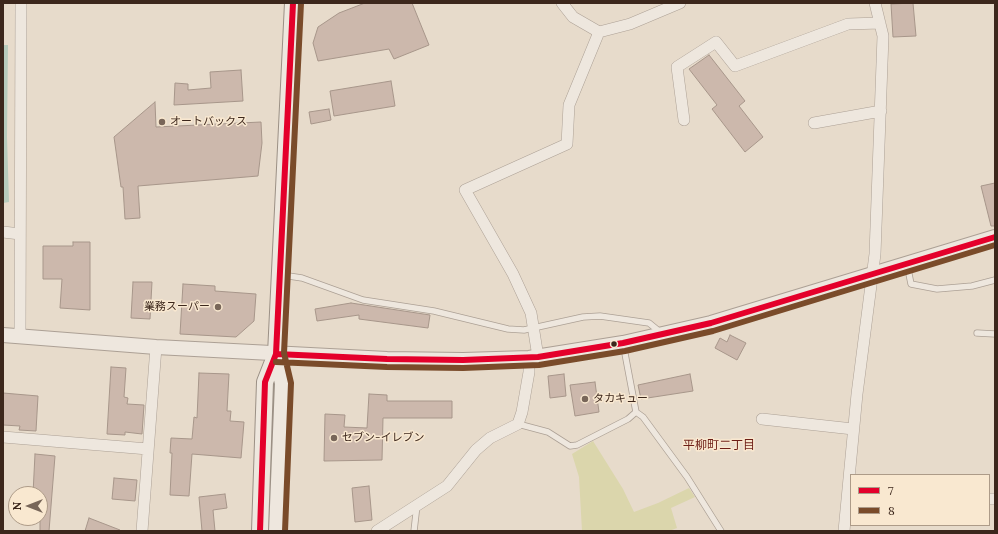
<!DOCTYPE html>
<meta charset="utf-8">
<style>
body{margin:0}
#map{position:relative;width:998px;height:534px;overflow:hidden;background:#e7dbcb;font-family:Lora,serif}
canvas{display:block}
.frame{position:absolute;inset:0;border:4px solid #3c271c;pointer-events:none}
.legend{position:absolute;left:850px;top:474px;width:140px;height:52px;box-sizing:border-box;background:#f9e8d0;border:1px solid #ad9b88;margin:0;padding:5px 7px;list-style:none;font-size:12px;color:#3c271c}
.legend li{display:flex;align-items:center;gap:8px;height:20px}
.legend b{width:20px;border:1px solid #ad9b88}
.north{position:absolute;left:8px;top:486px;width:40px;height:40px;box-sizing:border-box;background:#f9e8d0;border:1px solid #ad9b88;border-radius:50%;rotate:270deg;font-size:11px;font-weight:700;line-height:16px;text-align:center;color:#3c271c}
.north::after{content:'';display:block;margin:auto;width:14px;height:18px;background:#786659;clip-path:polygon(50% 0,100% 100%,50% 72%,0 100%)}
</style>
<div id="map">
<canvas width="998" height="534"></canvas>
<div class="frame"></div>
<ul class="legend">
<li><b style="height:5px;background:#e4002b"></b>7</li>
<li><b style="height:5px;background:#7a4b2a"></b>8</li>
</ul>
<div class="north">N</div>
</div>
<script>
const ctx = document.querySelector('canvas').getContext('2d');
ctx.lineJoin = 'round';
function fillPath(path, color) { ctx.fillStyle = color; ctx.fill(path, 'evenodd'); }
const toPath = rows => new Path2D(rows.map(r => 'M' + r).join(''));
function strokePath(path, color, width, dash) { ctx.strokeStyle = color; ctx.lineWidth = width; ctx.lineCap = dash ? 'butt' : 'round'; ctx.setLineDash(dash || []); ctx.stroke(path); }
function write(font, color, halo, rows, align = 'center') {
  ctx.font = font + ' Lora,"Noto Sans JP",serif'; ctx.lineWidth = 3; ctx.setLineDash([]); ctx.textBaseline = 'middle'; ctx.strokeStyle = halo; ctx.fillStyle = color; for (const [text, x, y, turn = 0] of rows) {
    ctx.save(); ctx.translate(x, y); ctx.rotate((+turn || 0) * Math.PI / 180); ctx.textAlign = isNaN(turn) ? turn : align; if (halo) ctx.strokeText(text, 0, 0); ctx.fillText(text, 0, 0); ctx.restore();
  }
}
fillPath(toPath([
 [593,441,623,489,634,512,658,503,689,488,695,497,671,508,677,528,669,531,582,531,579,477,572,454]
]), '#dbd6ac');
fillPath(toPath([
 [3,45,8,45,7,137,9,202,3,203]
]), '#b7cbbc');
const building = toPath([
 [365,3,412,3,429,45,394,59,389,49,318,61,313,43,318,27,339,13,365,3],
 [913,3,916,36,893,37,891,4,913,3],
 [709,55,745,101,739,106,763,137,745,152,712,109,717,105,689,69,709,55],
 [241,70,243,101,174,105,175,83,188,84,188,90,211,88,210,72,241,70],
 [391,81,395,106,334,116,330,91,391,81],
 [155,102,156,127,261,122,262,143,258,176,138,186,140,218,125,219,123,187,121,187,114,137,155,102],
 [329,109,331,120,311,124,309,112,329,109],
 [995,183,995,226,991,226,981,186,995,183],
 [73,242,90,242,90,310,60,308,62,279,43,279,43,246,73,246,73,242],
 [133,282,152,282,150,319,131,318,133,282],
 [183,284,215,286,215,291,256,294,254,321,236,337,180,334,183,284],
 [351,303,430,315,428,328,359,319,359,315,317,321,315,309,351,303],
 [730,335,746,343,737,360,715,348,720,338,727,342,730,335],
 [111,367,126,368,124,397,128,398,127,404,144,405,142,434,125,432,125,435,107,434,111,367],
 [199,373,229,374,227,411,231,411,230,421,244,422,241,458,192,454,189,496,170,495,172,453,170,453,171,438,192,439,194,417,197,418,199,373],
 [564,374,566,396,550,398,548,376,564,374],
 [690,374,693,391,641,399,638,385,690,374],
 [595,382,599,412,575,416,570,385,595,382],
 [3,393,38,396,36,431,19,430,20,426,3,425,3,393],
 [369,394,387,395,387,401,452,401,452,418,383,418,382,460,324,461,325,414,345,415,344,427,367,428,369,394],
 [35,454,55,456,49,531,40,531,40,494,33,494,35,454],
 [114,478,137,480,135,501,112,499,114,478],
 [369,486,372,520,355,522,352,488,369,486],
 [225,494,227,508,213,510,215,531,202,531,199,497,225,494],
 [89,518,120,530,119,531,85,531,89,518]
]);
fillPath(building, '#ccb8ac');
strokePath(building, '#a7968a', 1);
const service = toPath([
 [907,264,911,284,937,289,972,286,995,280],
 [282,275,302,278,363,300,434,311,508,329,524,330,583,317,600,316,649,323,660,332],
 [977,333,995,334],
 [623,343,636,412,643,417,687,477,721,531],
 [518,424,548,432,570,446,577,445,628,419,636,412],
 [414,531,417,505]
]);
const minor = toPath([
 [562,3,573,17,599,32,630,24,680,3],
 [684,120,677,67,716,42,735,66,848,24,880,23],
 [814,123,881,111],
 [3,232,20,234],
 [20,336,21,3],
 [538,357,531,313,513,274,465,190,567,144,569,105,599,32],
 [762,419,853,429],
 [3,437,148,449],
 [989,499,995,499],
 [142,531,156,347],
 [377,531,447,486,476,450,490,438,518,424,522,412,529,372,529,358],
 [844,531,857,394,875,254,883,36,875,3]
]);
const tertiary = toPath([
 [3,335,156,347,387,359,463,360,529,358,623,343,711,323,995,237]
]);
const secondary = toPath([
 [260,531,265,382,276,354],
 [277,531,283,383,276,354,293,3]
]);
strokePath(service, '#aca095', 7);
strokePath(minor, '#aca095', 12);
strokePath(tertiary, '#aca095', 16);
strokePath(secondary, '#9b9085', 18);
strokePath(service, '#eee7de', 5.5);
strokePath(minor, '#eee7de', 11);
strokePath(tertiary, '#eee7de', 14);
strokePath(secondary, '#eee7de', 16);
strokePath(toPath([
 [276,354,387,359,463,360,538,357,623,343,711,323,995,237],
 [260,531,265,382,276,354,293,3]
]), '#e4002b', 6);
strokePath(toPath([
 [276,362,387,367,463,368,539,365,625,351,713,331,995,245],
 [285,531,291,383,284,353,301,3]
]), '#7a4b2a', 6);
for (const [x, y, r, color] of [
 [162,122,4,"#786659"],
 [218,307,4,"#786659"],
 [614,344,3.5,"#3c271c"],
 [585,399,4,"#786659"],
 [334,438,4,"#786659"]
]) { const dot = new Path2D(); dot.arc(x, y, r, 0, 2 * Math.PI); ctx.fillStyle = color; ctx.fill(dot); strokePath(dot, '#f9e8d0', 1.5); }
write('11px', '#3c271c', '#f9e8d0', [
 ["オートバックス",170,122],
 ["業務スーパー",210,307,"right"],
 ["タカキュー",593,399],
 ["セブン-イレブン",342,438]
], 'left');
write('12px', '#6d1e16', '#f9e8d0', [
 ["平柳町二丁目",719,446]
]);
</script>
